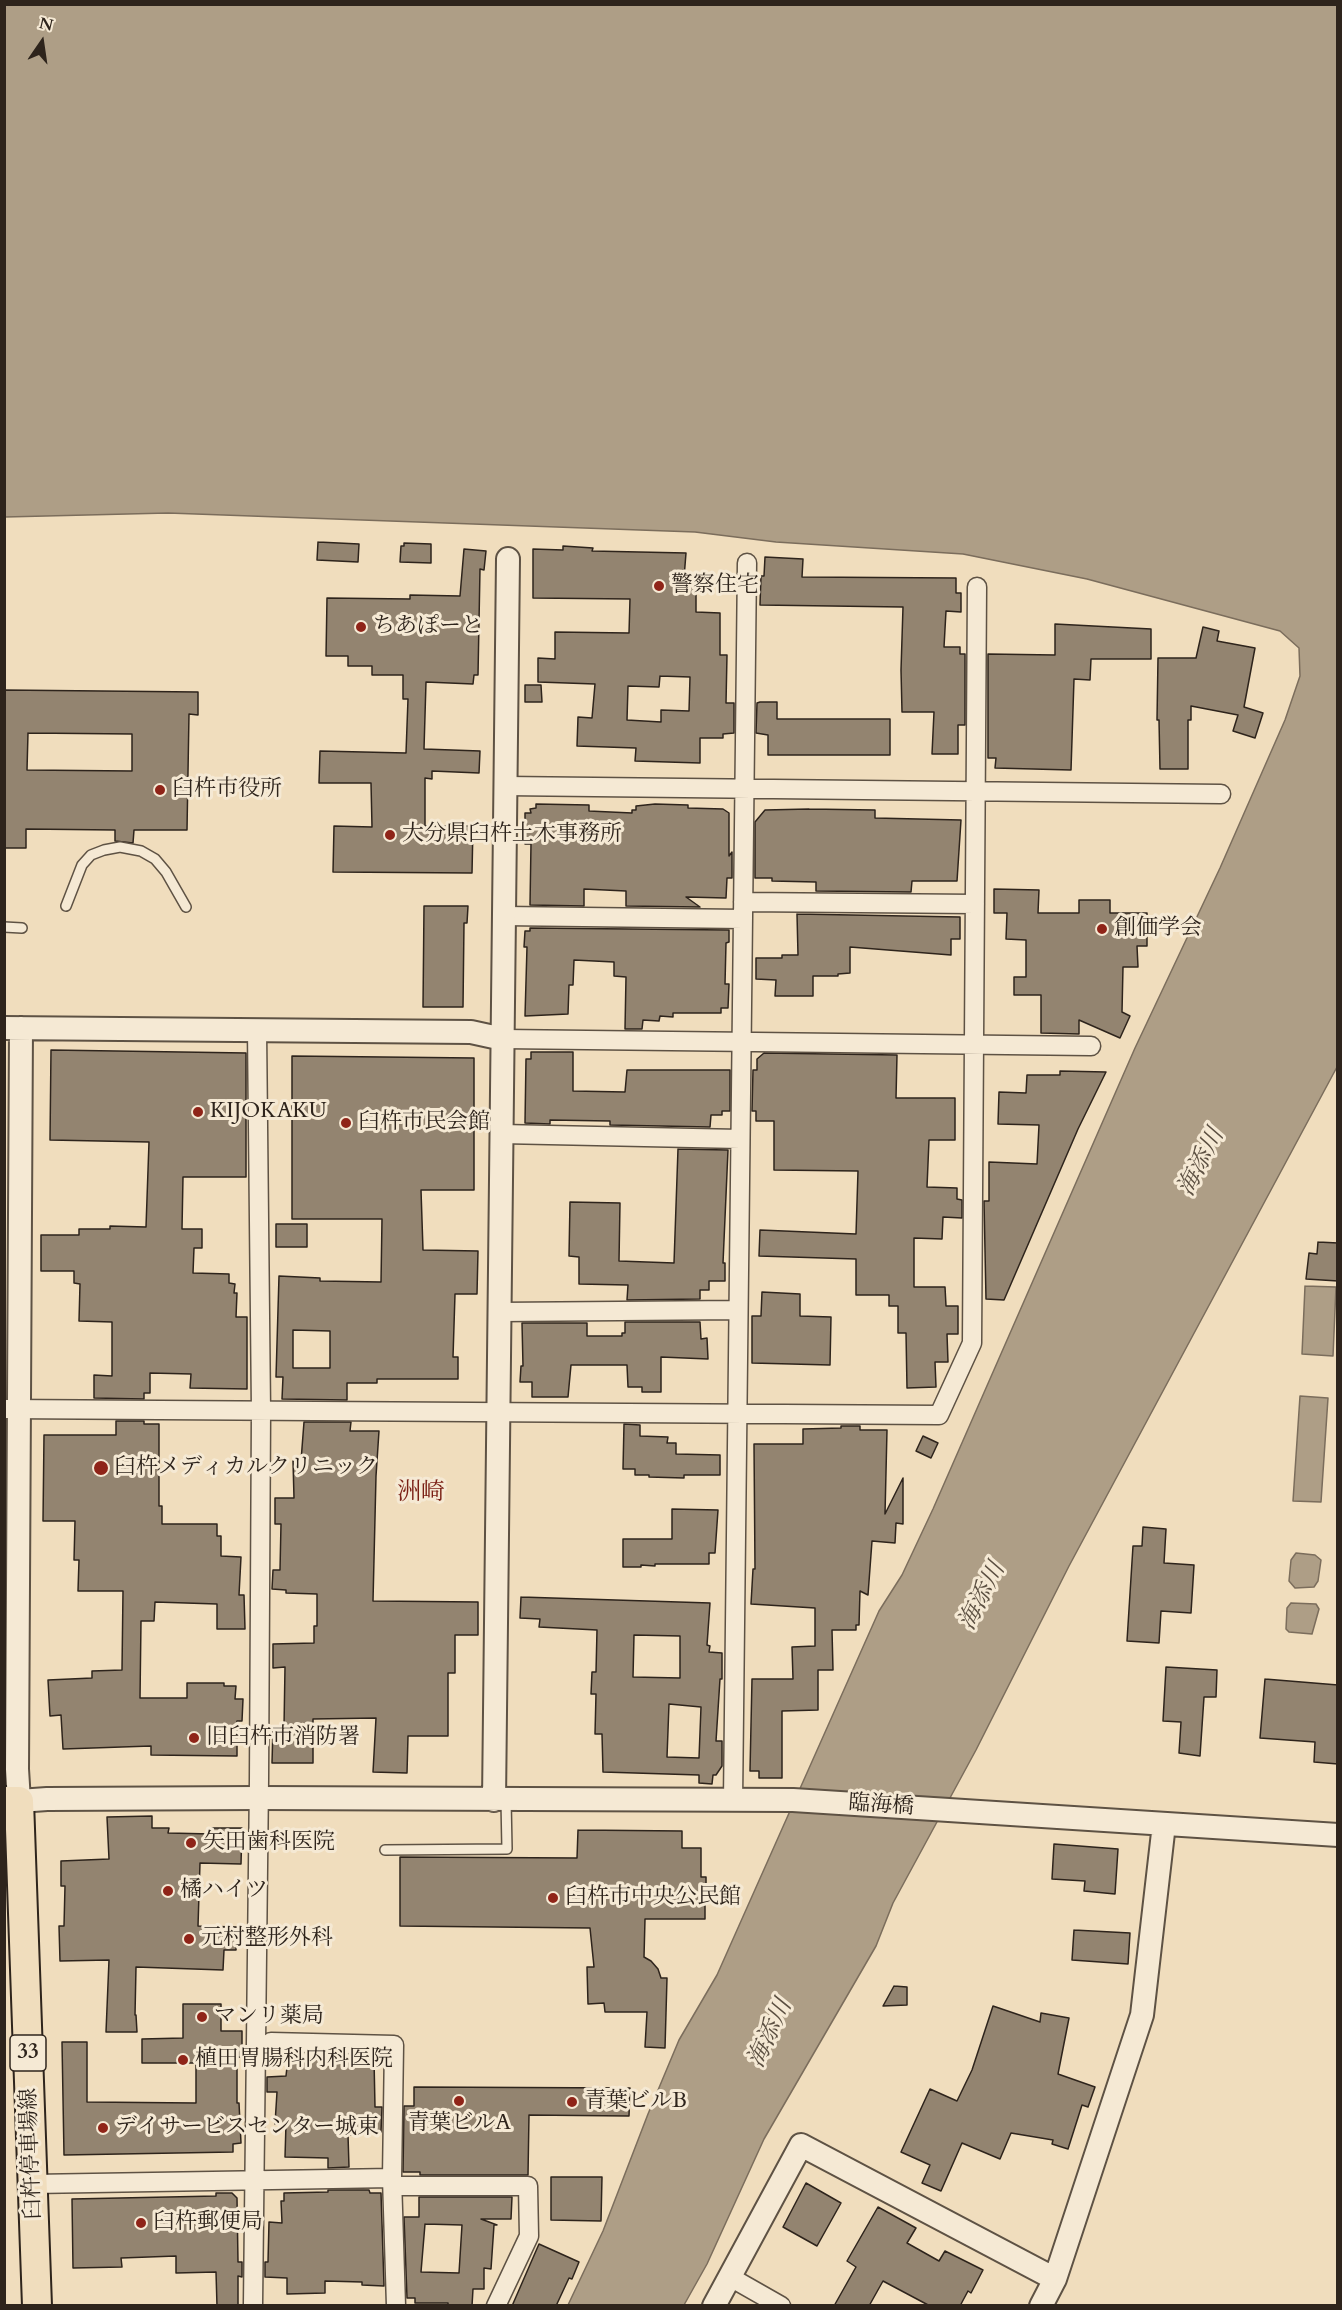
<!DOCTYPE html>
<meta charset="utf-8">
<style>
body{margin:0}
#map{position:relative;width:1342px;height:2310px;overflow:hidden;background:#f0ddbd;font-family:Cardo,serif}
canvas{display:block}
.frame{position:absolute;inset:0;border:6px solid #2e241c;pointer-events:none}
.north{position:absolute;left:12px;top:12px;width:60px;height:60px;-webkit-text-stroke:4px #f5e9d4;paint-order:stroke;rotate:13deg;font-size:16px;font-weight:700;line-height:24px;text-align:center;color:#2e241c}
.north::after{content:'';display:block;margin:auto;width:21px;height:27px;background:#2e241c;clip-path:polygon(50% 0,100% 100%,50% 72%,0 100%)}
</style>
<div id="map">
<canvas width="1342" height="2310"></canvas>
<div class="frame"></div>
<div class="north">N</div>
</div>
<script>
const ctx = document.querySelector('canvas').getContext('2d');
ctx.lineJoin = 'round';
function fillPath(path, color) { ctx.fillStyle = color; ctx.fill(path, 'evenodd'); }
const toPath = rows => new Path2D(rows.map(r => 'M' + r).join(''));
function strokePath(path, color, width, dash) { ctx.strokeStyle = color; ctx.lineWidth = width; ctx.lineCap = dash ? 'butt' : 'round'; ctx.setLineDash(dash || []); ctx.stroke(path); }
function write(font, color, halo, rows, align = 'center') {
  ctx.font = font + ' Cardo,"Noto Serif JP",serif'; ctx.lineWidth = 6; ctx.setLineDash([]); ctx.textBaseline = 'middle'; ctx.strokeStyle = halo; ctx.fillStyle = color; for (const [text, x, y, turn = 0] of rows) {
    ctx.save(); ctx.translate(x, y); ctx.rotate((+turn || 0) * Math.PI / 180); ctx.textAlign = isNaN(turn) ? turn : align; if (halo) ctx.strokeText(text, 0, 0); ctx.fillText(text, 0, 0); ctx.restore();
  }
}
const water = toPath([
 [5,5,1337,5,1337,1067,1069,1566,976,1750,893,1903,876,1946,764,2139,707,2264,684,2305,568,2305,603,2231,648,2114,679,2040,717,1975,879,1611,902,1575,933,1509,1135,1048,1220,868,1285,720,1300,676,1299,648,1280,631,1087,579,963,554,776,542,695,532,168,513,5,517,5,5],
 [1305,1286,1336,1287,1333,1356,1302,1354,1305,1286],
 [1300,1396,1328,1398,1321,1502,1293,1501,1300,1396],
 [1296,1553,1315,1555,1321,1560,1318,1581,1314,1587,1295,1588,1289,1581,1291,1560,1296,1553],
 [1291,1603,1316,1604,1319,1609,1312,1634,1289,1632,1286,1629,1287,1608,1291,1603]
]);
fillPath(water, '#ae9e86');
strokePath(water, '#7b6d5c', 1.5);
const building = toPath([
 [318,542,359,544,358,562,317,560,318,542],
 [404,543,431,544,431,563,400,562,401,546,404,546,404,543],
 [563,546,593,548,592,551,686,553,684,578,696,578,696,612,720,613,720,655,727,655,726,703,734,703,734,733,723,734,723,738,700,738,700,763,635,761,636,748,577,746,578,717,592,718,595,684,538,682,538,658,555,659,555,632,629,633,630,599,533,598,533,549,563,550,563,546],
 [660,676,690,677,689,711,661,710,661,722,627,720,628,686,659,687,660,676],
 [464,549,486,551,484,570,480,569,478,675,474,675,473,684,426,682,424,749,480,751,479,773,432,771,432,779,425,778,425,826,473,826,472,873,333,872,334,826,372,827,371,783,319,783,320,751,406,753,408,699,403,699,403,675,372,675,372,666,348,666,348,656,326,656,327,598,410,599,410,595,460,596,464,549],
 [765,557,803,559,802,577,956,578,956,593,961,593,961,612,946,611,944,647,960,647,960,654,965,654,965,725,958,725,958,754,932,754,934,712,902,712,901,670,903,607,760,605,761,576,764,576,765,557],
 [1055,624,1151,629,1151,659,1091,659,1090,680,1074,679,1071,770,995,768,996,758,988,758,988,654,1055,655,1055,624],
 [1203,627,1219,631,1217,641,1255,648,1244,707,1263,713,1255,738,1233,731,1238,715,1191,706,1191,720,1188,720,1188,769,1160,769,1159,720,1157,720,1158,658,1196,658,1203,627],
 [525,685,541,685,542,702,525,702,525,685],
 [4,690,198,692,198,715,189,714,187,830,134,830,133,843,115,841,115,830,26,829,26,848,4,848,4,690],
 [28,733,132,734,132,771,27,770,28,733],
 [760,702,777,702,777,719,890,719,890,755,768,755,768,735,756,733,757,703,760,702],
 [536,804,589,805,589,811,632,813,632,810,636,810,636,806,655,804,688,805,688,808,723,809,729,813,729,856,732,852,732,878,727,878,726,898,686,897,700,907,626,906,626,891,584,889,584,906,530,905,531,844,525,844,525,813,531,813,530,809,536,808,536,804],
 [809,809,875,810,875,818,961,820,957,881,912,881,911,892,816,891,816,882,772,881,772,878,755,878,755,822,765,810,809,809],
 [994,889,1039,890,1038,913,1079,913,1079,900,1110,900,1110,913,1147,913,1147,946,1137,946,1138,967,1123,967,1122,1012,1130,1016,1120,1038,1079,1020,1079,1034,1041,1033,1041,995,1014,995,1014,977,1026,977,1026,940,1006,939,1007,913,994,913,994,889],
 [424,906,468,906,467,923,464,923,463,1007,423,1007,424,906],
 [797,914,960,917,960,939,951,939,951,955,850,947,850,973,838,974,838,976,813,976,813,996,775,996,776,980,756,979,756,958,782,958,782,955,798,955,797,914],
 [530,928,729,930,729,942,726,943,725,984,729,984,728,1008,721,1008,721,1013,673,1013,673,1017,660,1016,659,1021,643,1020,642,1029,625,1029,626,977,614,976,614,962,574,960,573,985,569,985,568,1014,525,1016,527,947,524,947,525,931,530,931,530,928],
 [51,1050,246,1053,246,1177,183,1177,182,1229,202,1229,202,1248,194,1248,193,1273,229,1274,229,1283,235,1284,234,1293,237,1293,236,1317,247,1317,247,1389,190,1388,191,1374,150,1373,150,1393,144,1393,144,1399,94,1398,94,1375,112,1376,112,1322,79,1321,80,1284,74,1283,74,1271,41,1271,41,1235,79,1235,79,1229,110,1229,110,1226,146,1227,149,1142,50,1140,51,1050],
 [531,1052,573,1052,573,1091,625,1092,627,1070,730,1070,730,1111,722,1111,722,1115,711,1115,710,1127,610,1125,610,1121,550,1120,550,1124,525,1123,526,1059,531,1059,531,1052],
 [764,1053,897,1055,896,1098,955,1098,955,1140,929,1140,927,1187,957,1188,957,1199,962,1200,962,1218,943,1217,942,1239,914,1238,914,1287,945,1287,946,1306,958,1306,958,1334,947,1334,948,1362,935,1362,936,1387,907,1388,906,1333,898,1333,898,1306,889,1306,889,1295,856,1295,856,1259,759,1256,760,1230,856,1234,858,1171,774,1170,774,1121,756,1121,756,1111,752,1111,753,1070,757,1070,757,1059,764,1053],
 [292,1056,474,1058,474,1190,421,1190,423,1250,478,1251,477,1294,455,1294,453,1357,458,1357,458,1379,377,1379,377,1383,347,1383,347,1400,282,1399,283,1377,276,1377,279,1276,320,1278,320,1281,381,1282,382,1219,292,1219,292,1056],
 [293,1330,330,1331,330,1368,293,1368,293,1330],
 [1060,1071,1106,1072,1078,1129,1004,1300,986,1299,984,1201,989,1201,989,1162,1037,1164,1039,1125,998,1124,999,1092,1026,1093,1027,1075,1060,1075,1060,1071],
 [678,1149,728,1150,723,1263,725,1263,725,1281,709,1281,709,1290,700,1290,700,1299,627,1300,628,1285,579,1284,579,1257,569,1256,570,1202,620,1203,619,1261,674,1263,678,1149],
 [276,1224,307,1224,307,1247,276,1247,276,1224],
 [1318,1242,1338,1243,1338,1281,1306,1279,1309,1253,1317,1254,1318,1242],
 [762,1292,800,1294,800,1316,831,1317,830,1365,752,1363,752,1316,761,1316,762,1292],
 [625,1322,700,1322,701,1339,707,1338,708,1359,661,1357,661,1392,642,1392,642,1387,628,1387,627,1365,571,1365,568,1397,532,1397,532,1382,520,1382,521,1366,523,1366,522,1323,587,1323,587,1336,622,1336,622,1333,625,1333,625,1322],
 [116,1421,144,1421,144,1424,159,1424,159,1506,162,1506,162,1524,217,1524,217,1536,221,1536,221,1556,241,1557,239,1595,244,1595,245,1629,217,1629,217,1604,155,1602,154,1621,141,1621,140,1698,187,1698,187,1683,224,1683,224,1686,236,1686,235,1699,243,1699,242,1721,237,1721,237,1756,151,1755,151,1746,63,1749,61,1715,50,1716,48,1680,92,1678,92,1671,122,1670,123,1591,78,1591,79,1560,74,1560,75,1521,43,1521,44,1435,116,1435,116,1421],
 [304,1422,351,1422,350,1431,379,1431,376,1476,373,1601,478,1602,478,1635,455,1635,455,1673,448,1673,448,1736,408,1736,407,1773,373,1772,376,1718,313,1719,313,1763,272,1763,273,1727,284,1727,285,1667,273,1668,273,1644,314,1643,314,1626,317,1626,317,1594,286,1593,286,1590,272,1589,273,1570,280,1570,281,1524,275,1524,275,1498,294,1498,293,1461,301,1461,304,1422],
 [624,1424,640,1425,640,1436,668,1437,667,1443,676,1443,676,1454,720,1455,720,1475,684,1475,684,1478,649,1477,649,1475,635,1475,635,1469,623,1469,624,1424],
 [841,1426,860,1426,860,1430,887,1430,885,1514,903,1478,903,1524,896,1523,895,1543,872,1541,868,1595,860,1591,859,1625,856,1625,856,1630,832,1630,833,1670,818,1670,818,1710,782,1711,782,1778,759,1778,759,1771,750,1771,752,1679,793,1679,792,1647,815,1646,815,1608,751,1604,753,1569,755,1569,754,1444,803,1444,803,1429,841,1428,841,1426],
 [923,1436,938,1443,931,1458,916,1451,923,1436],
 [672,1509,718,1510,715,1553,709,1553,709,1564,655,1564,655,1566,641,1565,641,1567,623,1567,623,1539,672,1539,672,1509],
 [1143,1527,1166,1529,1164,1563,1194,1565,1191,1613,1161,1611,1159,1643,1127,1641,1133,1546,1142,1546,1143,1527],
 [521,1597,710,1603,707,1645,710,1646,709,1652,722,1653,722,1679,720,1679,716,1741,722,1741,722,1766,716,1775,713,1775,712,1784,699,1783,699,1775,603,1772,602,1734,595,1734,596,1694,591,1694,592,1672,596,1672,597,1630,539,1627,540,1619,520,1618,521,1597],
 [634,1635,680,1636,680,1678,633,1677,634,1635],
 [669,1704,701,1707,699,1758,667,1757,669,1704],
 [1166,1667,1217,1670,1216,1697,1204,1697,1200,1756,1179,1753,1181,1722,1163,1721,1166,1667],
 [1265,1679,1338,1685,1338,1764,1314,1762,1315,1742,1260,1738,1265,1679],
 [152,1816,152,1828,169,1828,168,1833,212,1834,212,1828,242,1828,241,1864,200,1863,198,1926,237,1927,236,1950,224,1950,223,1970,136,1967,135,2015,136,2015,137,2032,106,2032,109,1960,60,1961,59,1926,64,1926,65,1886,61,1886,61,1861,109,1859,107,1817,152,1816],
 [578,1830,682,1831,682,1848,701,1848,701,1877,706,1877,706,1886,713,1885,713,1902,705,1902,705,1919,645,1919,644,1957,651,1961,658,1969,661,1978,667,1978,665,2048,645,2047,647,2012,605,2012,604,2003,588,2004,587,1967,594,1967,590,1928,400,1926,400,1857,577,1858,578,1830],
 [1054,1844,1118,1849,1115,1894,1084,1891,1085,1881,1052,1879,1054,1844],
 [1074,1930,1130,1933,1128,1964,1072,1960,1074,1930],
 [894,1986,907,1987,907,2005,883,2006,894,1986],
 [183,2004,221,2004,221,2031,242,2031,242,2057,237,2057,237,2103,239,2103,241,2143,233,2144,233,2152,64,2155,62,2042,87,2042,87,2102,196,2103,196,2063,142,2063,142,2039,183,2038,183,2004],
 [993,2006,1040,2022,1041,2013,1069,2018,1058,2074,1095,2087,1088,2107,1082,2105,1068,2149,1052,2144,1053,2140,1011,2133,1000,2159,962,2143,941,2191,922,2183,930,2165,901,2152,930,2089,957,2101,972,2070,993,2006],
 [292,2058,374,2059,375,2107,382,2107,381,2132,348,2135,349,2167,328,2168,328,2158,285,2157,286,2124,275,2124,277,2092,267,2092,267,2077,286,2076,287,2067,292,2067,292,2058],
 [414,2087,630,2088,629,2116,529,2115,528,2175,420,2175,420,2172,403,2172,404,2106,414,2106,414,2087],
 [551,2177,602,2177,601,2221,551,2220,551,2177],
 [806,2183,841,2203,817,2246,783,2227,806,2183],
 [328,2190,369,2190,370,2193,381,2193,384,2286,362,2285,362,2282,325,2281,325,2293,287,2294,287,2278,265,2277,265,2262,268,2262,269,2222,282,2223,281,2201,284,2201,284,2193,328,2192,328,2190],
 [216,2193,232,2193,237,2198,238,2262,242,2262,242,2277,238,2276,238,2306,217,2306,216,2272,176,2273,176,2256,121,2258,122,2267,73,2268,72,2199,216,2196,216,2193],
 [419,2197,512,2197,511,2219,481,2219,497,2225,494,2225,491,2269,484,2268,484,2289,473,2289,472,2306,448,2306,448,2303,415,2303,415,2298,407,2298,404,2217,419,2217,419,2197],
 [425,2224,462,2225,459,2273,421,2272,425,2224],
 [878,2207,916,2228,907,2243,939,2261,945,2251,983,2270,971,2293,968,2291,960,2306,930,2306,883,2281,869,2306,834,2306,856,2267,847,2261,878,2207],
 [539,2244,579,2262,572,2279,569,2278,556,2306,512,2306,539,2244]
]);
fillPath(building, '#938470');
strokePath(building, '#2e241c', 1.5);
const service = toPath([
 [66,906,82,865,91,855,104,850,120,847,141,851,155,859,166,872,186,907],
 [4,927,22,928],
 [385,1850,507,1849,506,1800]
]);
const minor = toPath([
 [505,786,1221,794],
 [743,902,975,904],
 [504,916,743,919],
 [503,1039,1091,1046],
 [501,1134,740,1139],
 [500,1312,738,1310],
 [4,1409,939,1415,972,1343,977,587],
 [733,1800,747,563],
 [271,2042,394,2045,392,2178,396,2306],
 [33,2184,392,2178],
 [393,2186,528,2186,529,2236,496,2306],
 [730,2277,781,2306],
 [253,2304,259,1780,261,1411,257,1030]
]);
const tertiary = toPath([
 [4,1028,471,1032,503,1039],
 [21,1028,17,1769,19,1801,47,1799,259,1798,793,1800,1338,1835],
 [494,1800,508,559],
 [714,2306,801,2145,1055,2279],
 [1041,2306,1055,2279,1142,2015,1164,1824]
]);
const primary = toPath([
 [4,1801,19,1801,37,2306]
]);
strokePath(service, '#5e5244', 12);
strokePath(minor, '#5e5244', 21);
strokePath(tertiary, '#5e5244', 26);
strokePath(primary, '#2e241c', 32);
strokePath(service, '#f5e9d4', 9);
strokePath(minor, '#f5e9d4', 18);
strokePath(tertiary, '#f5e9d4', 22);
strokePath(primary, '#f0ddbd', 28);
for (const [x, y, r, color] of [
 [659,586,6,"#8f2418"],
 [361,627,6,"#8f2418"],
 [160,790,6,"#8f2418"],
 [390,835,6,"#8f2418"],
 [1102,929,6,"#8f2418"],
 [198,1112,6,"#8f2418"],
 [346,1123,6,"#8f2418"],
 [101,1468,8,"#8f2418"],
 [194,1738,6,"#8f2418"],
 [191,1843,6,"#8f2418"],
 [168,1891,6,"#8f2418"],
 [553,1898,6,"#8f2418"],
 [189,1939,6,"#8f2418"],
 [202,2017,6,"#8f2418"],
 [183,2060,6,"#8f2418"],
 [459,2101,6,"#8f2418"],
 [572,2102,6,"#8f2418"],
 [103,2128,6,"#8f2418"],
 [141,2223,6,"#8f2418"]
]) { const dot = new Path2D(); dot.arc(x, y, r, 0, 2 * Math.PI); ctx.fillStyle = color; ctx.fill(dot); strokePath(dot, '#f5e9d4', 2); }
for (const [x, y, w] of [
 [28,2053,36]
]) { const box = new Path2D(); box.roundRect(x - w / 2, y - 18, w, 36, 4.5); ctx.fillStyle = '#f5e9d4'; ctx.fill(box); strokePath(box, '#2e241c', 1.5); }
write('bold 21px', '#2e241c', null, [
 ["33",28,2053]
]);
write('22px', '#2e241c', '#f5e9d4', [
 ["警察住宅",671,586],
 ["ちあぽーと",373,627],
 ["臼杵市役所",172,790],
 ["大分県臼杵土木事務所",402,835],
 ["創価学会",1114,929],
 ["KIJOKAKU",210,1112],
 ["臼杵市民会館",358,1123],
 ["臼杵メディカルクリニック",114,1468],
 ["旧臼杵市消防署",206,1738],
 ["矢田歯科医院",203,1843],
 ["橘ハイツ",180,1891],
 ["臼杵市中央公民館",565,1898],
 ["元村整形外科",201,1939],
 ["マンリ薬局",214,2017],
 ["植田胃腸科内科医院",195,2060],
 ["青葉ビルB",584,2102],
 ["青葉ビルA",459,2124,"center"],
 ["デイサービスセンター城東",115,2128],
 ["臼杵郵便局",153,2223]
], 'left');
write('22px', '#2e241c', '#f5e9d4', [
 ["臨海橋",881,1806,4],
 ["臼杵停車場線",32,2154,-92]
]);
write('italic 24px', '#5b4f41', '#f5e9d4', [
 ["海添川",1202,1163,-63],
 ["海添川",983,1597,-63],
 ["海添川",771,2034,-65]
]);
write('24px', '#7a1f14', '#f5e9d4', [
 ["洲崎",421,1493]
]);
</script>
